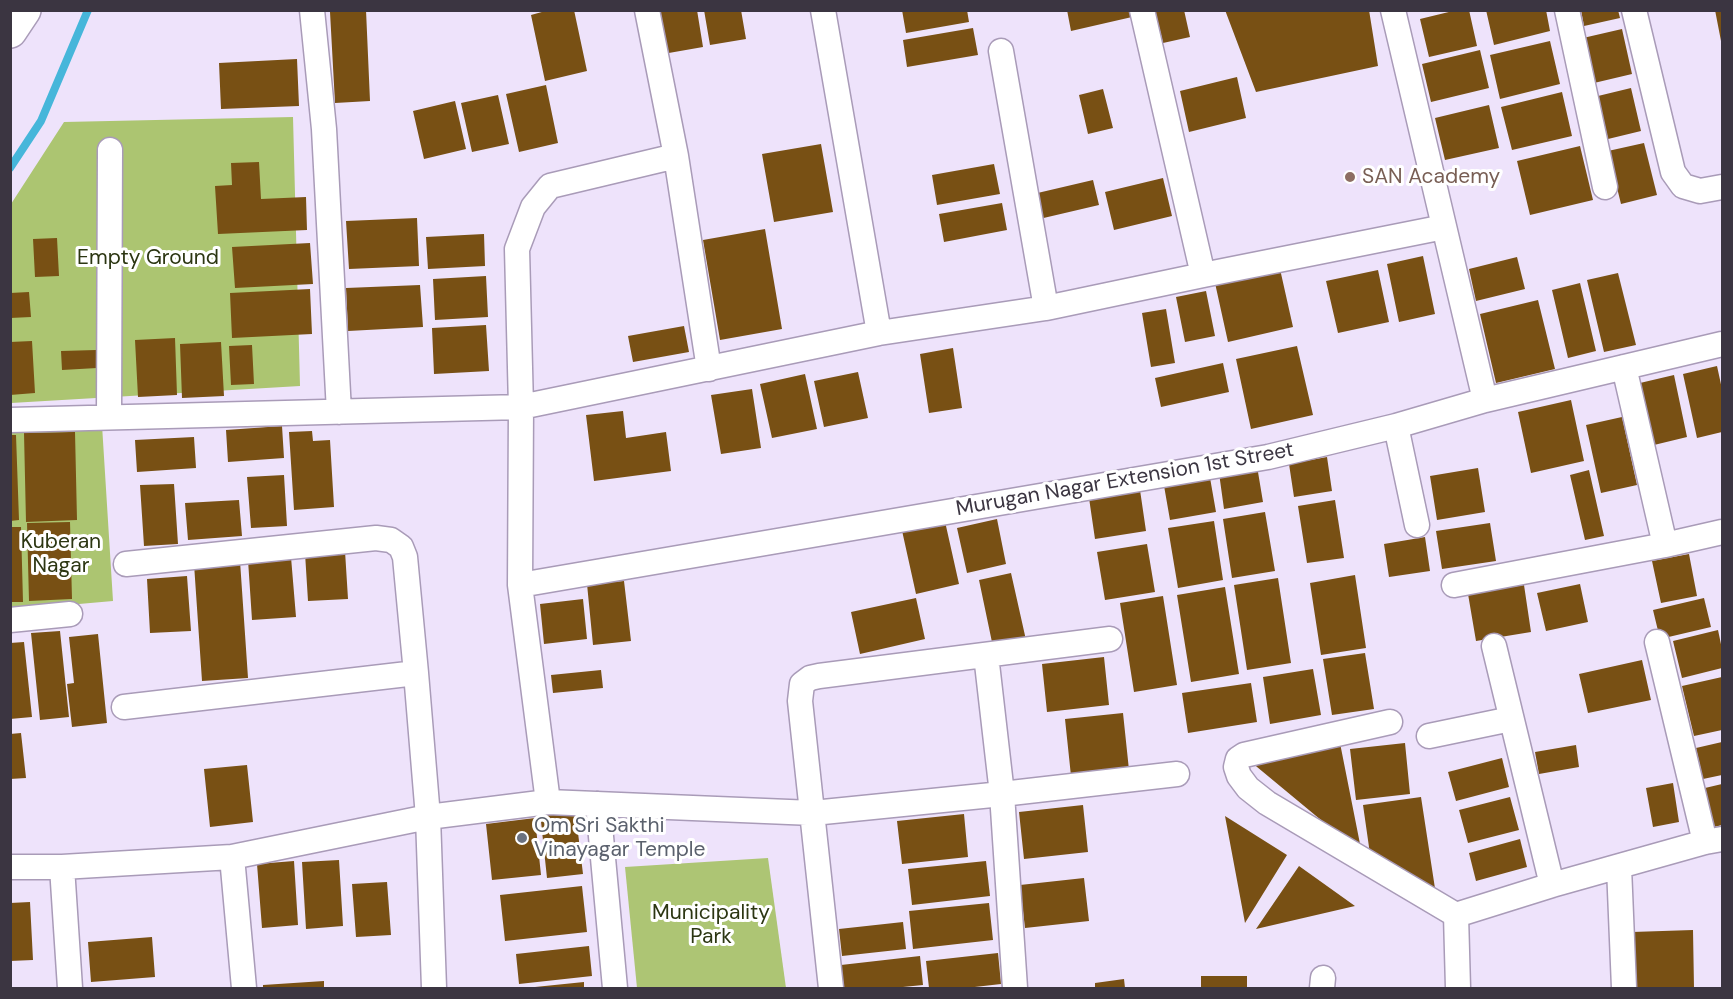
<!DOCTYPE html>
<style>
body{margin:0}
#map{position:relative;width:1733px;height:999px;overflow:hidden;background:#eee3fb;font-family:"DM Sans",sans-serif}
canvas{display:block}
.frame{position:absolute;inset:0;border:12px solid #3b3541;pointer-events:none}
</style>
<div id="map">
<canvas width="1733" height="999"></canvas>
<div class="frame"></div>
</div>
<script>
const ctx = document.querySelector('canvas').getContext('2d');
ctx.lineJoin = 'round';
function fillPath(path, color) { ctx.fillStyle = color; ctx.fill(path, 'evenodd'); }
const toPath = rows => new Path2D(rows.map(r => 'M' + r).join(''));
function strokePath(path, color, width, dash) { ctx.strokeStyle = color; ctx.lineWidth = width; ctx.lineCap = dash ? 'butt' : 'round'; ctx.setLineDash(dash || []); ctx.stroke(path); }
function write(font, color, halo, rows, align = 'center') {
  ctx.font = font + ' "DM Sans",sans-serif'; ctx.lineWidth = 6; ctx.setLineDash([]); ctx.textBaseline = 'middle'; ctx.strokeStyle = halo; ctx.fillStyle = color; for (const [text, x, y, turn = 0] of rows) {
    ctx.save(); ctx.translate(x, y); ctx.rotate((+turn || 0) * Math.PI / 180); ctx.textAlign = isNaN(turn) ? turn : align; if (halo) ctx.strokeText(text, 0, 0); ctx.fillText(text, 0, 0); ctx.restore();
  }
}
fillPath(toPath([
 [768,858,786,988,637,988,625,867]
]), '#adc574');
fillPath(toPath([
 [293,117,300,386,11,403,11,204,64,122],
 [102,425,113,601,11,610,11,429]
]), '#acc571');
strokePath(toPath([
 [10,168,41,121,88,10]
]), '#46b6da', 8);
fillPath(toPath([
 [366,10,370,101,335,103,330,12],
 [549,10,574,10,587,71,545,81,531,15],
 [656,10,697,10,703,47,663,54],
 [704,10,741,10,746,39,710,45],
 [902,10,967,10,969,22,906,33],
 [1067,10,1131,10,1132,17,1071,31],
 [1155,10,1184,10,1190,37,1163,43],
 [1225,10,1369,10,1378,66,1256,92],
 [1457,10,1469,10,1477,46,1429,57,1420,19],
 [1486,10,1546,10,1550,31,1494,45],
 [1581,10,1618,10,1620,18,1584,26],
 [1715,10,1722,10,1722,41,1721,41],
 [973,28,978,55,907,67,903,40],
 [1622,29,1632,74,1594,83,1583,38],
 [1550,41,1560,84,1500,99,1490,55],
 [1480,50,1489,88,1431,102,1422,64],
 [297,59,299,106,221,109,219,63],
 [1237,77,1246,118,1189,132,1180,91],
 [546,85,558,143,519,152,506,94],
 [1631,88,1641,131,1608,139,1598,96],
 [1103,89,1113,128,1088,134,1079,95],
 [1562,92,1572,136,1512,150,1501,107],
 [498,95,509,144,472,152,461,103],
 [455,101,466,149,424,159,413,111],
 [1489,105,1499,148,1445,160,1435,118],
 [1644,143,1657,195,1621,204,1608,151],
 [821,144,833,212,774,222,762,154],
 [1580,146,1593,200,1530,215,1517,161],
 [259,162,261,199,306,197,307,230,218,234,215,186,232,185,231,163],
 [994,164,1000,194,937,205,932,175],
 [1163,178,1172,216,1114,230,1105,192],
 [1093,180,1099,205,1035,220,1029,195],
 [1002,203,1007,230,944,242,939,214],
 [417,218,419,266,349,269,346,221],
 [765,229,782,329,720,340,703,240],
 [484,234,485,266,428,269,426,237],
 [57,238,59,276,35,277,33,239],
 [310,243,313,284,235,288,232,247],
 [1423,256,1435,314,1399,322,1387,264],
 [1517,257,1525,289,1476,301,1469,269],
 [1280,269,1293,327,1228,342,1215,283],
 [1378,270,1389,322,1338,333,1326,281],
 [1618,273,1636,345,1604,352,1587,280],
 [486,276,488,317,435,320,433,279],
 [1580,283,1596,351,1568,358,1552,290],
 [420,285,423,327,348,331,346,288],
 [310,289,312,334,232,338,230,293],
 [1206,291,1215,336,1185,342,1176,297],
 [29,292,31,317,10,318,10,293],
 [1538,300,1555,369,1496,383,1480,314],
 [1166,309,1175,363,1151,367,1142,313],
 [486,325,489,371,434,374,432,328],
 [684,326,689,352,633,362,628,336],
 [175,338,177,395,138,397,135,340],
 [32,341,35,393,10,395,10,342],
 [221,342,224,396,182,398,180,344],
 [252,345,254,384,231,385,229,346],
 [1297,346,1313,415,1251,429,1236,359],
 [953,348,962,408,929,413,920,354],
 [96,350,97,368,62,370,61,351],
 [1223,363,1229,392,1161,407,1155,378],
 [1717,366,1722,389,1722,432,1697,438,1683,374],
 [858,372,868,418,824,427,814,381],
 [805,374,817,429,772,438,760,384],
 [1674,375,1687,437,1654,445,1640,383],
 [752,389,761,448,721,454,711,395],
 [1571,400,1584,461,1531,473,1518,412],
 [623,411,626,438,666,432,671,471,594,481,586,415],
 [1622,417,1637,485,1601,493,1586,425],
 [282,426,284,458,228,462,226,430],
 [312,431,313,441,330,440,334,507,294,510,289,432],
 [75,432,77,520,26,522,24,433],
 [10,435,16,435,19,520,10,521],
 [194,437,196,468,137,472,135,440],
 [1327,457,1332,491,1294,497,1289,464],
 [1257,466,1263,502,1224,509,1219,473],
 [1478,468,1485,512,1437,520,1430,476],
 [1589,470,1604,536,1585,540,1570,475],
 [1209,472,1216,512,1170,520,1163,480],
 [284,475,287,526,251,528,247,477],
 [174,484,178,544,144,546,140,485],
 [1140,490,1146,531,1095,539,1089,498],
 [239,500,242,536,188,540,185,503],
 [1335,500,1344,558,1307,563,1298,506],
 [1265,512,1275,571,1232,578,1223,519],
 [944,517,959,584,916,594,901,526],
 [997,519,1006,564,967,573,957,528],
 [1214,521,1223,580,1178,588,1168,528],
 [70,522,72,599,29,601,27,523],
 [1490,523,1496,561,1442,569,1436,531],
 [10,527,21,527,23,602,10,602],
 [1425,537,1430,571,1389,577,1384,544],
 [1147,544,1155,592,1105,600,1097,552],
 [345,551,348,599,308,601,305,553],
 [1689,554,1697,596,1661,603,1652,561],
 [291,557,296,617,252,620,248,560],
 [240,561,248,678,202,681,194,564],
 [1011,573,1026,640,993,647,979,580],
 [1355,575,1366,648,1321,655,1310,583],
 [187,576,191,631,150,633,147,579],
 [1278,578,1291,663,1247,670,1234,585],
 [624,581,631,641,593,645,587,584],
 [1580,584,1588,622,1546,631,1537,593],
 [1524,585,1531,632,1476,641,1468,594],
 [1225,587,1239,674,1191,682,1177,595],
 [1163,596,1177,685,1134,692,1120,603],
 [916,598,925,639,860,654,851,612],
 [1704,598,1711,627,1660,639,1653,610],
 [583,599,587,639,544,644,540,604],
 [1718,630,1722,649,1722,668,1682,678,1673,641],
 [60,631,69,717,40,720,31,633],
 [98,634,107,723,72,727,67,684,74,683,69,637],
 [24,642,32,717,10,719,10,643],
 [1365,653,1374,709,1332,715,1323,659],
 [1104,657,1109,705,1047,712,1042,664],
 [1642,660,1651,700,1588,713,1579,674],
 [1313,669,1321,715,1270,724,1263,677],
 [601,670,603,688,553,693,551,675],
 [1722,677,1722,730,1694,736,1682,686],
 [1251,683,1257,722,1188,733,1182,693],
 [1123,713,1129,770,1071,776,1065,719],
 [21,733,26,778,10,779,10,734],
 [1339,738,1362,854,1245,757],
 [1722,742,1722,775,1703,779,1696,748],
 [1405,743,1410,794,1356,800,1350,749],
 [1576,745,1579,767,1539,774,1535,752],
 [1502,758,1509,787,1456,801,1448,772],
 [247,765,253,822,210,827,204,769],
 [1673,783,1679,822,1653,827,1646,788],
 [1722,784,1722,825,1714,827,1705,788],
 [1421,797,1436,895,1371,861,1363,805],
 [1510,797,1519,830,1468,843,1459,810],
 [1083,805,1088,852,1024,859,1019,812],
 [575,808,583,874,547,878,540,812],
 [964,814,968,857,902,864,897,821],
 [1225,816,1287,855,1245,923],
 [535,818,541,875,492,880,486,824],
 [1520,839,1527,867,1476,881,1469,853],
 [339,860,343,926,306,929,302,862],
 [294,861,298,925,262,928,257,864],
 [986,861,990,896,912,905,908,869],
 [1299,866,1355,906,1256,929],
 [1084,878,1089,921,1025,928,1020,885],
 [387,882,391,935,356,937,352,884],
 [582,886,587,932,505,941,500,895],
 [30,902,33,960,10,961,10,903],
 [989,903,993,940,913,949,909,911],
 [903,922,906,949,842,956,839,929],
 [1693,930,1694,988,1634,988,1632,932],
 [152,937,155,977,91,982,88,942],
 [589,946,592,976,519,984,516,954],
 [998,953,1001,984,966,988,929,988,926,961],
 [920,956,923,985,893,988,844,988,841,965],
 [1201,976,1247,976,1247,988,1201,988],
 [1124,979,1125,988,1095,988,1095,983],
 [324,981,324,988,263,988,263,985],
 [584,982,584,988,535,988,535,987]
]), '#785014');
const minor = toPath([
 [312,10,324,129,339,412],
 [647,10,676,156,709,369],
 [823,10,879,333],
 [1142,10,1203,275],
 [1393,10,1485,400],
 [1567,10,1605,187],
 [1634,10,1673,172,1683,186,1700,191,1722,187],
 [1001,51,1046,308],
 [1624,367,1665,545,1722,532],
 [109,416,110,150],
 [10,420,521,407,517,249,533,207,550,186,676,156],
 [1396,426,1417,525],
 [126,564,376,538,391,540,401,547,405,557,416,673],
 [520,585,1268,457,1396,426,1485,400,1722,344],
 [1454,585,1665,545],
 [10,620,70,614],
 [1657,642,1705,842],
 [1494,646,1552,885],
 [986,655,1002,794,1015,988],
 [124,707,416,673,428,817,434,988],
 [1390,722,1244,755,1238,759,1236,767,1239,776,1248,788,1267,803,1456,915,1552,885,1705,842,1722,839],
 [1429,736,1511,719],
 [548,802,520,585,521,407,879,333,1046,308,1203,275,1444,227],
 [598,804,615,988],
 [232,857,244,988],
 [10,867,62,867,232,857,428,817,548,802,813,813,1002,794,1177,774],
 [62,867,70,988],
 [1619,867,1624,988],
 [1456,915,1458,988],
 [831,988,800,701,802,684,810,678,819,676,1110,639],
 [1322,988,1323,978]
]);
const primary = toPath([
 [10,31,24,10]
]);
strokePath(minor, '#a99bb8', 27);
strokePath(primary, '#a99bb8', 36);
strokePath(minor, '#fff', 24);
strokePath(primary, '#fff', 33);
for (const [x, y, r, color] of [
 [1350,177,6,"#8d6e63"],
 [522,838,6,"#6b7280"]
]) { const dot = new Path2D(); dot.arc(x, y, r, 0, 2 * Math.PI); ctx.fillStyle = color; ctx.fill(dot); strokePath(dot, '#fff', 2); }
write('21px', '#785e54', '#fff', [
 ["SAN Academy",1362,177]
], 'left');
write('21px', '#2c3612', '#fff', [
 ["Empty Ground",148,258],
 ["Kuberan",61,542],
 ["Nagar",61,566],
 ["Municipality",711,913],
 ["Park",711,937]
]);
write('21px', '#3b3541', '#fff', [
 ["Murugan Nagar Extension 1st Street",1125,480,-10]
]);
write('21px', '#5b616d', '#fff', [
 ["Om Sri Sakthi",534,826],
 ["Vinayagar Temple",534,850]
], 'left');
</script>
